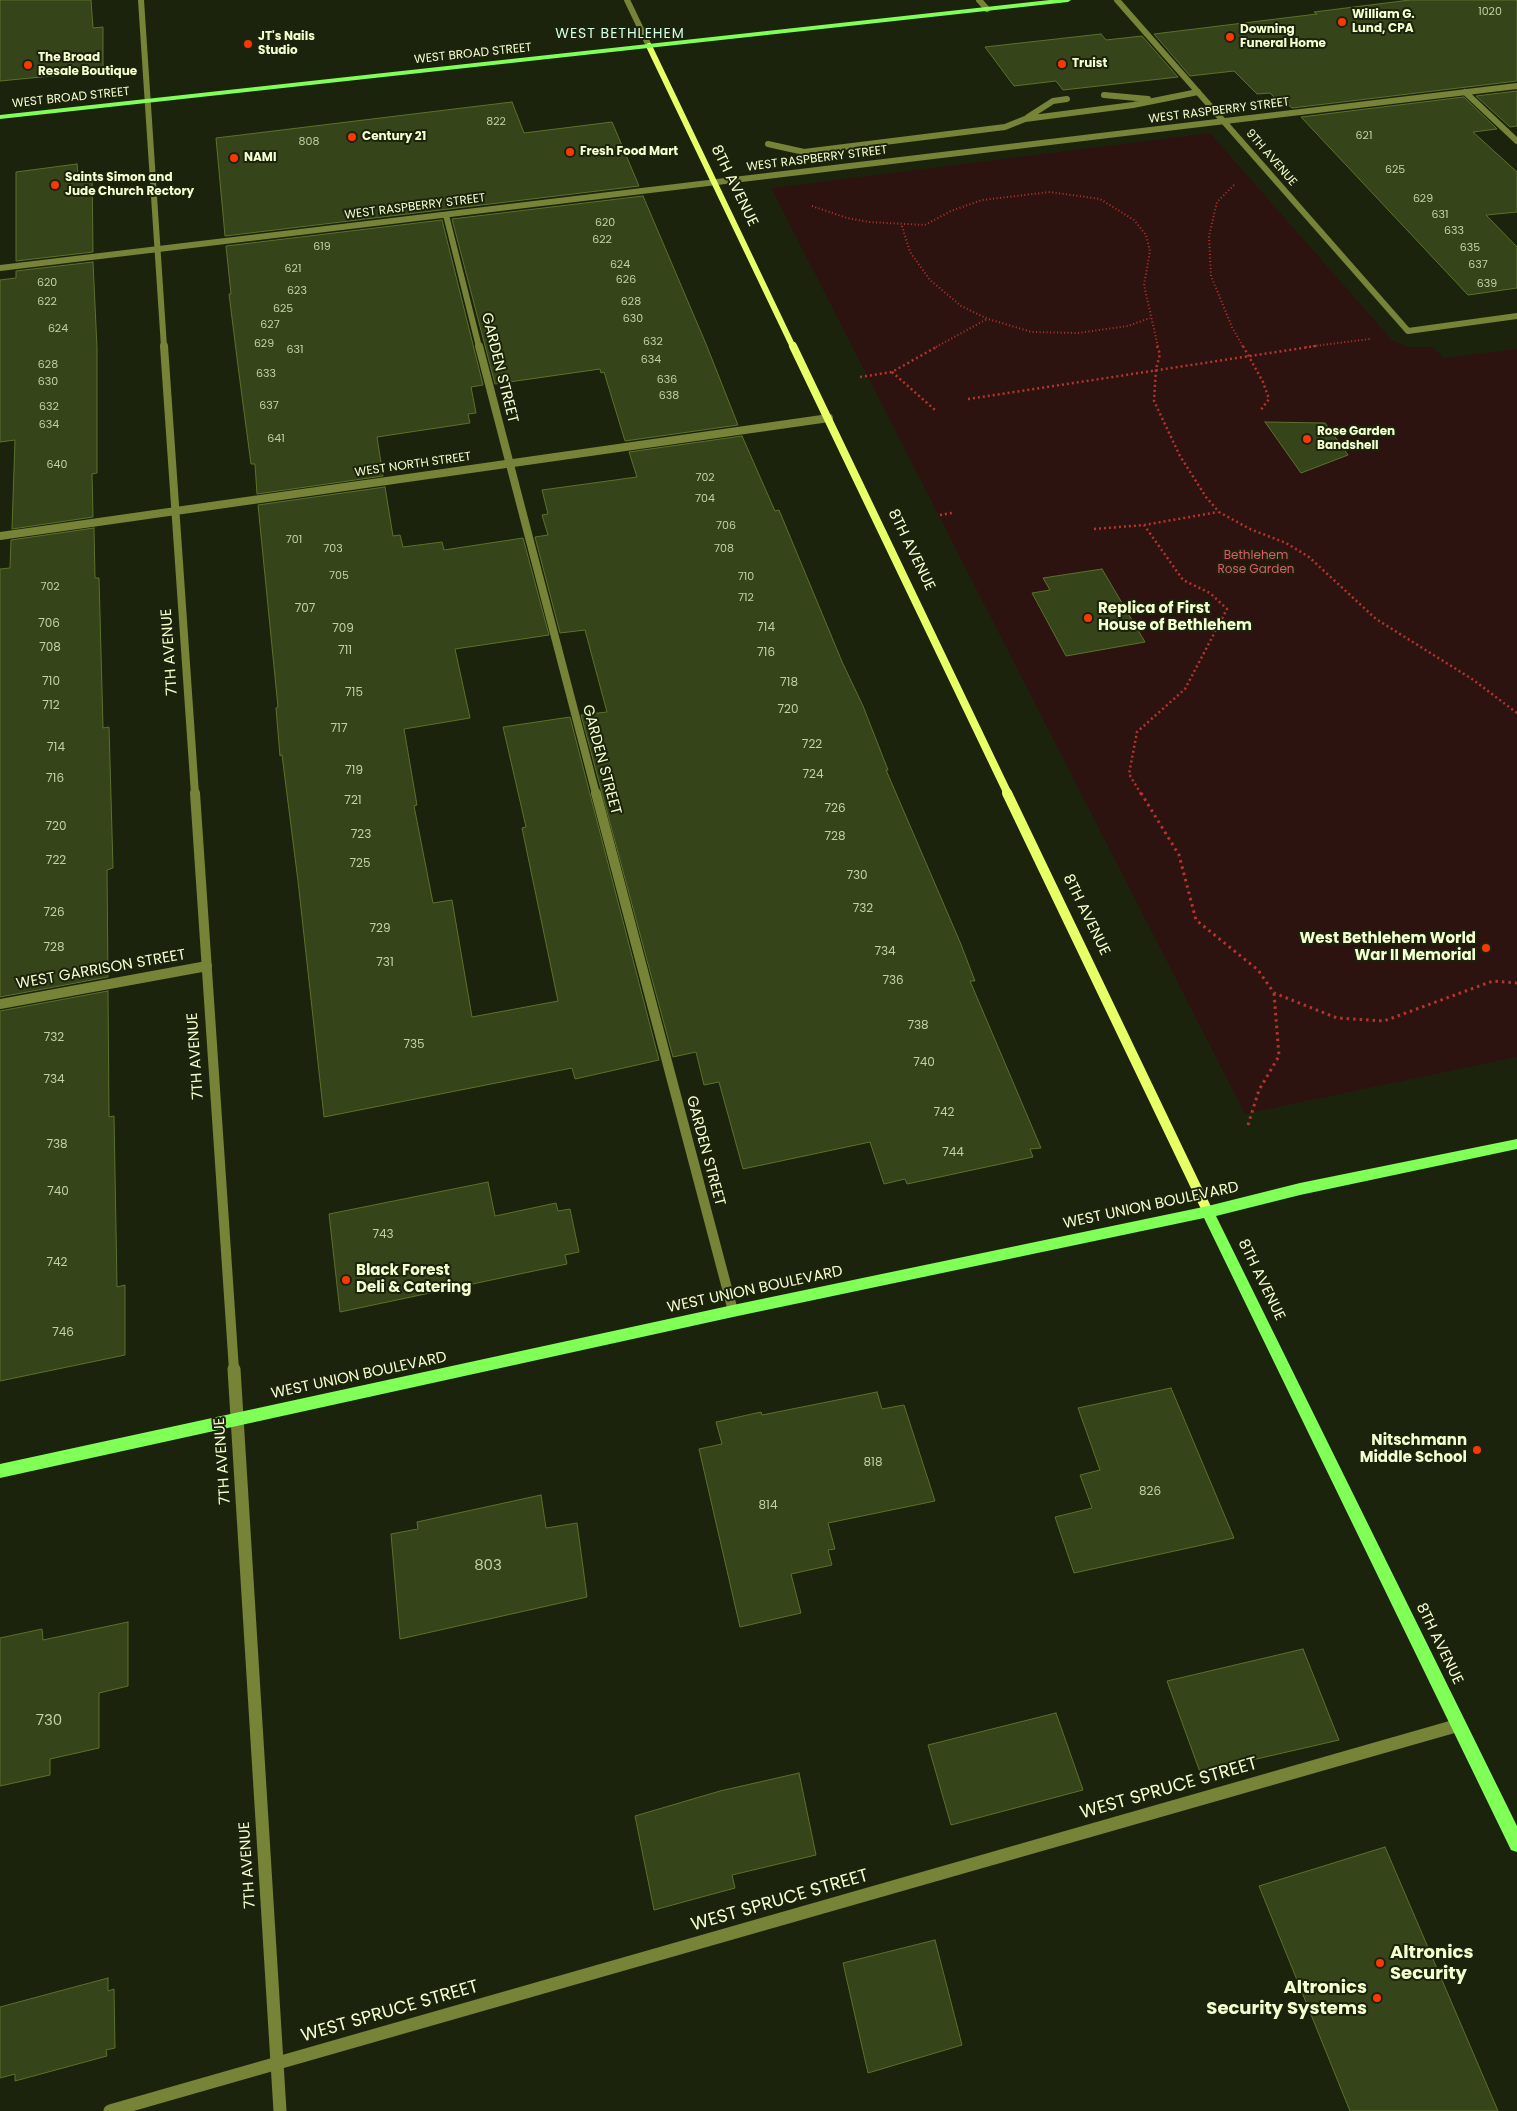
<!DOCTYPE html>
<style>
body{margin:0}
canvas{display:block;background:#1c230d}
</style>
<canvas width="1517" height="2111"></canvas>
<script>
const ctx = document.querySelector('canvas').getContext('2d');
ctx.lineJoin = 'round';
function fillPath(path, color) { ctx.fillStyle = color; ctx.fill(path, 'evenodd'); }
const toPath = rows => new Path2D(rows.map(r => 'M' + r).join(''));
function strokePath(path, color, width, dash) { ctx.strokeStyle = color; ctx.lineWidth = width; ctx.lineCap = dash ? 'butt' : 'round'; ctx.setLineDash(dash || []); ctx.stroke(path); }
function write(font, color, halo, rows, align = 'center') {
  ctx.font = font + ' Poppins,sans-serif'; ctx.lineWidth = 4; ctx.setLineDash([]); ctx.textBaseline = 'middle'; ctx.strokeStyle = halo; ctx.fillStyle = color; for (const [text, x, y, turn = 0] of rows) {
    ctx.save(); ctx.translate(x, y); ctx.rotate((+turn || 0) * Math.PI / 180); ctx.textAlign = isNaN(turn) ? turn : align; if (halo) ctx.strokeText(text, 0, 0); ctx.fillText(text, 0, 0); ctx.restore();
  }
}
fillPath(toPath([
 [1210,133,1392,340,1409,347,1432,347,1444,358,1517,349,1517,1057,1245,1114,771,188]
]), '#2d1310');
const building = toPath([
 [0,0,91,0,93,28,103,27,103,71,0,81,0,0],
 [1410,0,1517,0,1517,81,1292,108,1287,104,1281,104,1270,93,1257,94,1234,71,1190,76,1154,34,1317,14,1314,12,1410,0],
 [1101,34,1106,40,1142,36,1178,77,1063,90,1056,81,1014,86,985,47,1101,34],
 [1517,91,1517,126,1510,127,1476,96,1517,91],
 [1464,97,1497,129,1473,132,1517,172,1517,212,1486,215,1517,247,1517,288,1468,295,1301,117,1464,97],
 [512,102,524,133,612,122,639,186,225,236,216,138,512,102],
 [77,164,78,174,92,172,93,252,16,261,16,172,77,164],
 [643,196,706,344,738,425,625,441,604,372,601,373,600,369,495,384,452,219,643,196],
 [442,220,483,385,471,387,476,413,468,414,470,423,377,437,383,476,257,494,255,464,251,464,238,366,229,294,231,294,226,246,442,220],
 [93,262,97,348,97,473,92,474,93,517,12,529,15,440,0,442,0,280,16,278,16,271,93,262],
 [1265,422,1325,423,1348,455,1301,473,1265,422],
 [742,436,775,511,779,510,843,664,863,706,888,770,886,770,960,942,975,981,970,981,1041,1148,1030,1149,1033,1157,907,1184,905,1179,884,1184,870,1142,743,1169,719,1082,704,1085,696,1052,673,1057,581,715,607,712,585,630,560,633,535,537,548,535,542,515,548,514,542,490,637,477,629,452,742,436],
 [385,487,393,536,400,535,403,547,442,542,444,550,523,538,549,635,455,649,470,718,404,729,417,805,414,806,433,903,452,900,472,1017,558,1001,522,828,526,827,503,727,570,717,659,1060,575,1079,572,1068,324,1117,298,881,282,755,280,756,276,708,278,707,258,505,385,487],
 [94,528,95,578,99,578,103,728,109,727,113,868,107,870,108,977,0,997,0,569,10,568,11,540,94,528],
 [1102,569,1145,642,1066,656,1032,593,1050,590,1043,578,1102,569],
 [108,991,109,1117,114,1116,117,1287,125,1285,125,1355,0,1381,0,1011,108,991],
 [488,1182,495,1216,556,1203,558,1211,570,1209,579,1252,565,1255,567,1264,340,1312,329,1214,488,1182],
 [1171,1388,1234,1538,1074,1573,1055,1517,1092,1508,1080,1475,1100,1470,1078,1408,1171,1388],
 [877,1392,882,1409,904,1405,935,1501,828,1523,835,1549,828,1550,832,1565,791,1574,801,1613,740,1627,699,1449,722,1444,716,1422,761,1412,762,1415,877,1392],
 [541,1495,546,1528,577,1523,587,1597,400,1639,391,1534,418,1529,417,1522,541,1495],
 [128,1622,128,1686,99,1693,99,1748,50,1759,50,1775,0,1786,0,1638,42,1629,43,1640,128,1622],
 [1303,1649,1339,1740,1200,1772,1167,1681,1303,1649],
 [1056,1713,1083,1790,951,1825,928,1745,1056,1713],
 [799,1773,816,1855,732,1875,735,1888,654,1910,635,1816,720,1791,799,1773],
 [1385,1847,1498,2111,1350,2111,1259,1886,1385,1847],
 [935,1940,962,2045,868,2073,843,1963,935,1940],
 [108,1978,108,1991,114,1989,115,2048,106,2050,107,2056,15,2081,15,2074,0,2078,0,2007,108,1978]
]);
fillPath(building, '#364419');
strokePath(building, '#5a712a', 1);
strokePath(toPath([
 [1234,185,1217,202,1209,236,1211,276,1232,327,1243,347],
 [812,206,847,218,869,222,925,225,951,211,982,200,1050,192,1100,199,1134,220,1146,235,1150,251,1144,285,1158,347],
 [902,226,910,252,930,280,961,306,988,319,1032,332,1078,333,1128,326,1150,318],
 [936,347,987,319],
 [1306,347,1370,339]
]), '#b7342b', 2, [1, 2.5]);
strokePath(toPath([
 [1157,346,1160,354,1156,369,1154,401,1180,456,1206,497,1219,512,1250,529,1286,543,1309,557,1376,619,1472,679,1517,713],
 [1243,346,1263,382,1269,399,1260,411],
 [892,372,935,410],
 [860,377,892,372,938,346],
 [968,399,1316,346],
 [940,515,952,513],
 [1094,529,1144,525,1218,512],
 [1141,794,1129,774,1137,732,1185,689,1227,609,1210,593,1183,580,1144,525]
]), '#b7342b', 2.5, [2, 3]);
strokePath(toPath([
 [1141,793,1179,855,1196,920,1258,970,1274,993,1337,1018,1384,1021,1493,981,1517,983],
 [1248,1125,1259,1090,1279,1056,1274,993]
]), '#b7342b', 3, [2.5, 4]);
strokePath(toPath([
 [979,0,987,9],
 [1465,92,1517,141],
 [1104,95,1148,99],
 [1028,117,1053,101,1067,99],
 [768,144,804,152,1005,127,1025,119,1133,105,1198,92],
 [446,215,479,347],
 [0,268,1517,86]
]), '#778337', 6);
strokePath(toPath([
 [479,346,596,794]
]), '#778337', 8);
strokePath(toPath([
 [596,793,733,1311],
 [0,1004,207,966]
]), '#778337', 10);
strokePath(toPath([
 [110,2111,1459,1725]
]), '#778337', 13);
strokePath(toPath([
 [141,0,164,347],
 [627,0,649,46],
 [1117,0,1408,331,1517,316]
]), '#778337', 6);
strokePath(toPath([
 [164,346,195,794],
 [0,536,829,418]
]), '#778337', 8);
strokePath(toPath([
 [195,793,234,1370]
]), '#778337', 10);
strokePath(toPath([
 [234,1369,280,2111]
]), '#778337', 13);
strokePath(toPath([
 [649,46,793,347]
]), '#e8ff66', 6);
strokePath(toPath([
 [793,346,1008,794]
]), '#e8ff66', 8);
strokePath(toPath([
 [1007,793,1208,1212]
]), '#e8ff66', 10);
fillPath(toPath([
 [1050,0,1071,0,1068,2,0,119,0,115,1050,0],
 [1517,1139,1517,1149,1300,1195,1216,1216,1517,1826,1517,1852,1511,1850,1204,1218,733,1317,0,1478,0,1464,733,1305,1208,1206,1300,1183,1517,1139]
]), '#80ff56');
for (const [x, y, r, color] of [
 [1342,22,5,"#fa3800"],
 [1230,37,5,"#fa3800"],
 [248,44,5,"#fa3800"],
 [1062,64,5,"#fa3800"],
 [28,65,5,"#fa3800"],
 [352,137,5,"#fa3800"],
 [570,152,5,"#fa3800"],
 [234,158,5,"#fa3800"],
 [55,185,5,"#fa3800"],
 [1307,439,5,"#fa3800"],
 [1088,618,5,"#fa3800"],
 [1486,948,5,"#fa3800"],
 [346,1280,5,"#fa3800"],
 [1477,1450,5,"#fa3800"],
 [1380,1963,5,"#fa3800"],
 [1377,1998,5,"#fa3800"]
]) { const dot = new Path2D(); dot.arc(x, y, r, 0, 2 * Math.PI); ctx.fillStyle = color; ctx.fill(dot); strokePath(dot, '#1c230d', 2); }
write('11px', '#c4d0a2', null, [
 ["1020",1490,12],
 ["822",496,122],
 ["621",1364,136],
 ["808",309,142],
 ["625",1395,170],
 ["629",1423,199],
 ["631",1440,215],
 ["620",605,223],
 ["633",1454,231],
 ["622",602,240],
 ["619",322,247],
 ["635",1470,248],
 ["624",620,265],
 ["637",1478,265],
 ["621",293,269],
 ["626",626,280],
 ["620",47,283],
 ["639",1487,284],
 ["623",297,291],
 ["622",47,302],
 ["628",631,302],
 ["625",283,309],
 ["630",633,319],
 ["627",270,325],
 ["624",58,329],
 ["632",653,342],
 ["629",264,344],
 ["631",295,350],
 ["634",651,360],
 ["628",48,365],
 ["633",266,374],
 ["636",667,380],
 ["630",48,382],
 ["638",669,396],
 ["637",269,406],
 ["632",49,407],
 ["634",49,425],
 ["641",276,439],
 ["640",57,465],
 ["702",705,478],
 ["704",705,499],
 ["706",726,526],
 ["701",294,540],
 ["703",333,549],
 ["708",724,549],
 ["705",339,576],
 ["710",746,577],
 ["702",50,587],
 ["712",746,598]
]);
write('bold 12px', '#f4ffcf', '#1c230d', [
 ["William G.",1352,15],
 ["Lund, CPA",1352,29],
 ["Downing",1240,30],
 ["Funeral Home",1240,44],
 ["JT's Nails",258,37],
 ["Studio",258,51],
 ["The Broad",38,58],
 ["Resale Boutique",38,72],
 ["Truist",1072,64],
 ["Century 21",362,137],
 ["Fresh Food Mart",580,152],
 ["NAMI",244,158],
 ["Saints Simon and",65,178],
 ["Jude Church Rectory",65,192],
 ["Rose Garden",1317,432],
 ["Bandshell",1317,446]
], 'left');
write('12px', '#f4ffcf', '#1c230d', [
 ["WEST BROAD STREET",473,54,-6],
 ["WEST BROAD STREET",71,98,-6],
 ["WEST RASPBERRY STREET",1219,111,-7],
 ["9TH AVENUE",1271,158,49],
 ["WEST RASPBERRY STREET",817,159,-7],
 ["WEST RASPBERRY STREET",415,207,-7],
 ["WEST NORTH STREET",413,465,-8]
]);
write('12px', '#e25869', '#1c230d', [
 ["Bethlehem",1256,556],
 ["Rose Garden",1256,570]
]);
write('12px', '#c4d0a2', null, [
 ["707",305,609],
 ["706",49,624],
 ["714",766,628],
 ["709",343,629],
 ["708",50,648],
 ["711",345,651],
 ["716",766,653],
 ["710",51,682],
 ["718",789,683],
 ["715",354,693],
 ["712",51,706],
 ["720",788,710],
 ["717",339,729],
 ["722",812,745],
 ["714",56,748],
 ["719",354,771],
 ["724",813,775],
 ["716",55,779],
 ["721",353,801],
 ["726",835,809],
 ["720",56,827],
 ["723",361,835],
 ["728",835,837],
 ["722",56,861],
 ["725",360,864],
 ["730",857,876],
 ["732",863,909],
 ["726",54,913],
 ["729",380,929],
 ["728",54,948],
 ["734",885,952],
 ["731",385,963],
 ["736",893,981],
 ["738",918,1026],
 ["732",54,1038],
 ["735",414,1045],
 ["740",924,1063],
 ["734",54,1080],
 ["742",944,1113],
 ["738",57,1145],
 ["744",953,1153],
 ["740",58,1192],
 ["743",383,1235],
 ["742",57,1263],
 ["746",63,1333],
 ["818",873,1463],
 ["826",1150,1492],
 ["814",768,1506]
]);
ctx.letterSpacing = '1px';
write('14px', '#d1ffe7', '#1c230d', [
 ["WEST BETHLEHEM",620,34]
]);
ctx.letterSpacing = '0px';
write('15px', '#f4ffcf', '#1c230d', [
 ["8TH AVENUE",734,186,64],
 ["GARDEN STREET",499,368,76],
 ["8TH AVENUE",911,550,64],
 ["7TH AVENUE",170,652,-94],
 ["GARDEN STREET",601,760,75],
 ["8TH AVENUE",1086,915,64],
 ["WEST GARRISON STREET",101,970,-10],
 ["7TH AVENUE",196,1056,-94],
 ["GARDEN STREET",705,1151,75],
 ["WEST UNION BOULEVARD",1151,1206,-12],
 ["8TH AVENUE",1261,1280,64],
 ["WEST UNION BOULEVARD",755,1290,-12],
 ["WEST UNION BOULEVARD",359,1376,-12],
 ["7TH AVENUE",223,1461,-94],
 ["8TH AVENUE",1439,1644,64],
 ["7TH AVENUE",248,1865,-94]
]);
write('bold 15px', '#f4ffcf', '#1c230d', [
 ["Replica of First",1098,609],
 ["House of Bethlehem",1098,626],
 ["West Bethlehem World",1476,939,"right"],
 ["War II Memorial",1476,956,"right"],
 ["Black Forest",356,1271],
 ["Deli & Catering",356,1288],
 ["Nitschmann",1467,1441,"right"],
 ["Middle School",1467,1458,"right"]
], 'left');
write('15px', '#c4d0a2', null, [
 ["803",488,1566],
 ["730",49,1721]
]);
write('18px', '#f4ffcf', '#1c230d', [
 ["WEST SPRUCE STREET",1169,1789,-16],
 ["WEST SPRUCE STREET",780,1901,-16],
 ["WEST SPRUCE STREET",390,2012,-16]
]);
write('bold 18px', '#f4ffcf', '#1c230d', [
 ["Altronics",1390,1953],
 ["Security",1390,1974],
 ["Altronics",1367,1988,"right"],
 ["Security Systems",1367,2009,"right"]
], 'left');
</script>
